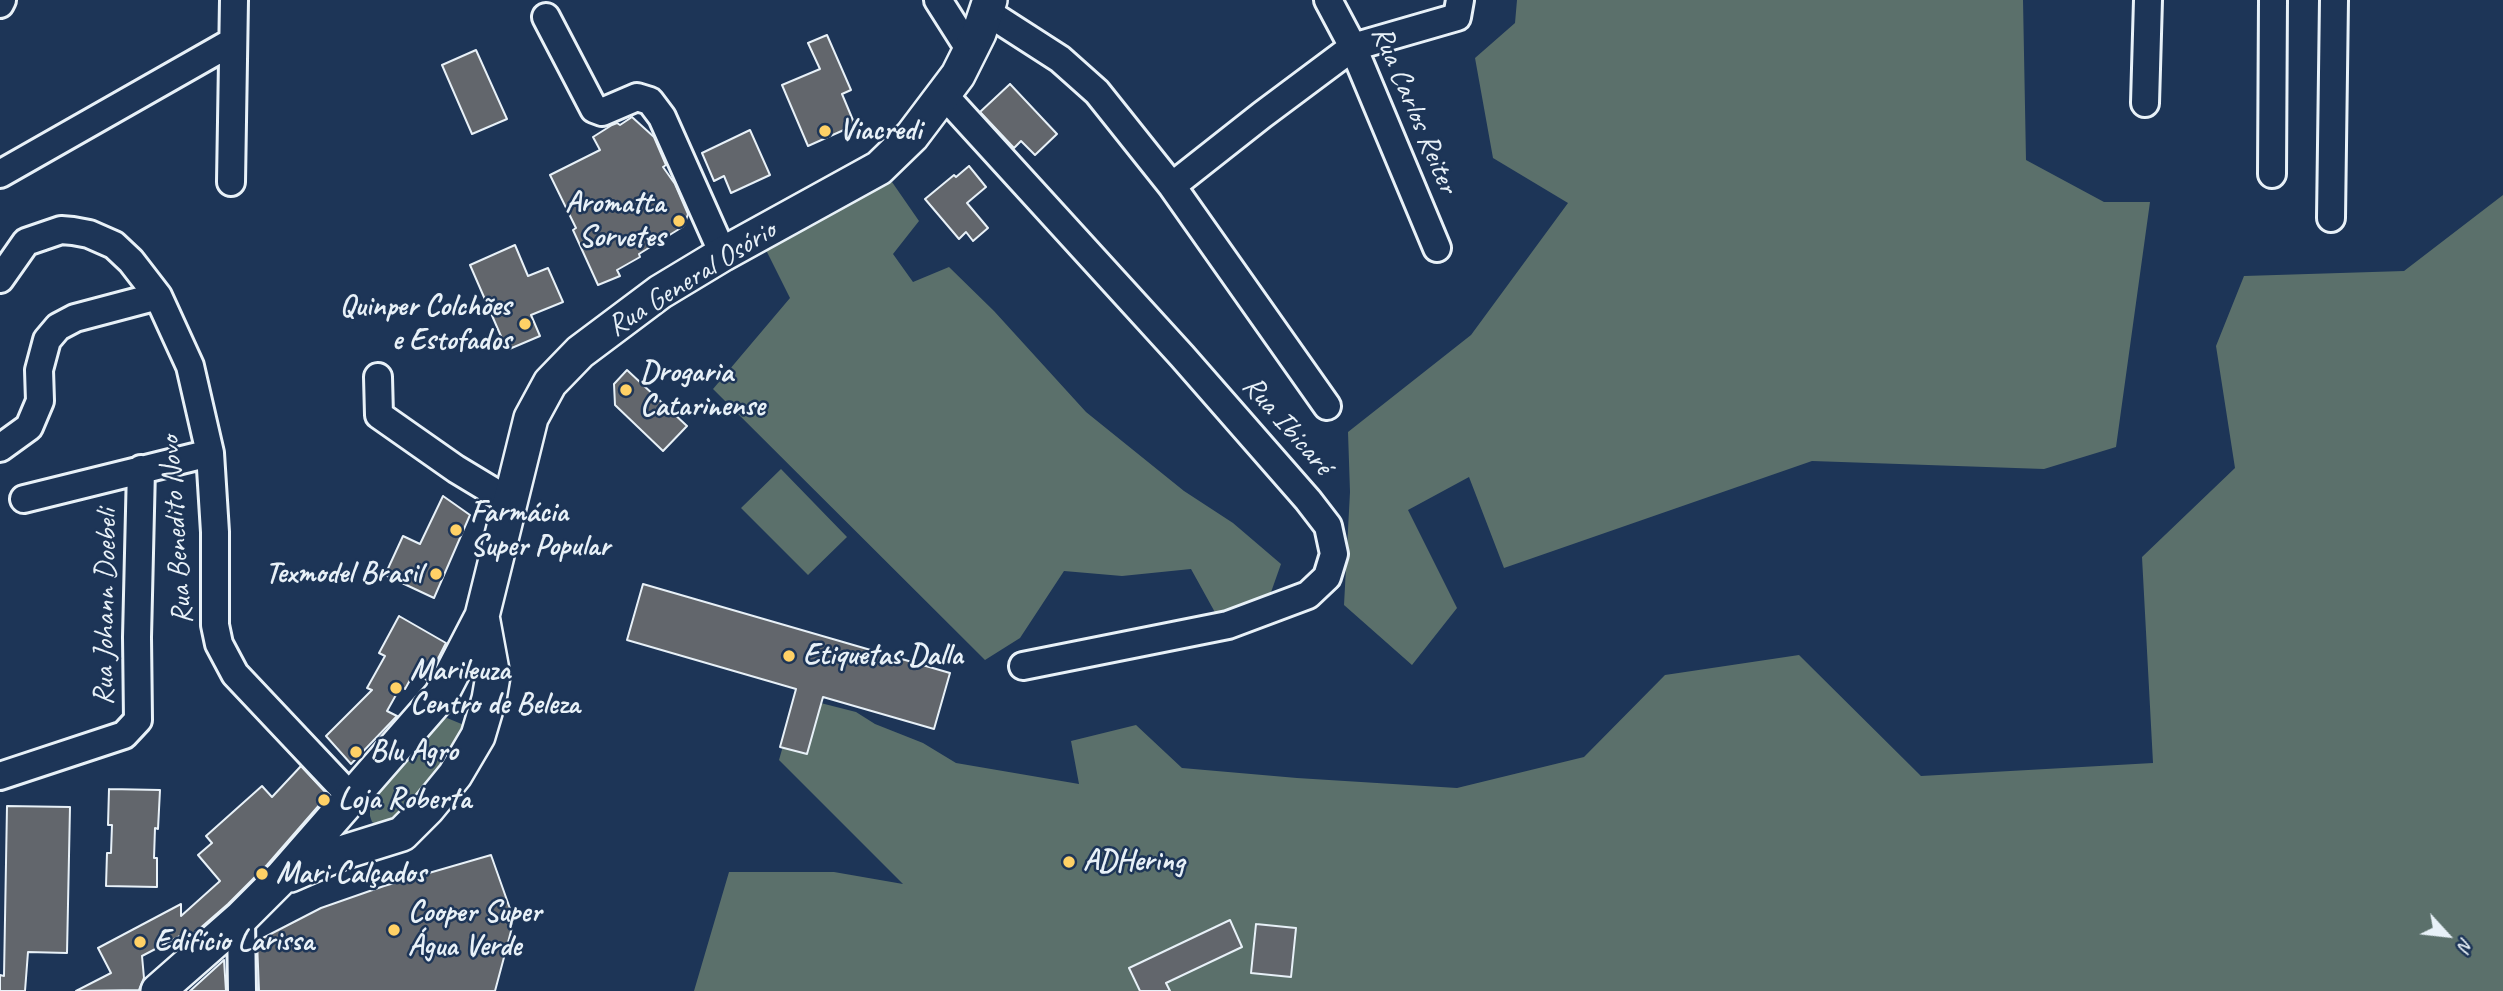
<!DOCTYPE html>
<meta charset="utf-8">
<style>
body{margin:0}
#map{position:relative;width:2503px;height:991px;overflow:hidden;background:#1d3557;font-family:Caveat,sans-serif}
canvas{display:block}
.north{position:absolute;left:2412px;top:900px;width:70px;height:70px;-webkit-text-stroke:5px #1d3557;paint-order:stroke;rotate:117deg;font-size:19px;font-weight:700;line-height:28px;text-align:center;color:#e8f1f8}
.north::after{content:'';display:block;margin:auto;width:24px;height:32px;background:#e8f1f8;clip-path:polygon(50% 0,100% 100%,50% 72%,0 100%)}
</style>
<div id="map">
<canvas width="2503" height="991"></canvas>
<div class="north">N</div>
</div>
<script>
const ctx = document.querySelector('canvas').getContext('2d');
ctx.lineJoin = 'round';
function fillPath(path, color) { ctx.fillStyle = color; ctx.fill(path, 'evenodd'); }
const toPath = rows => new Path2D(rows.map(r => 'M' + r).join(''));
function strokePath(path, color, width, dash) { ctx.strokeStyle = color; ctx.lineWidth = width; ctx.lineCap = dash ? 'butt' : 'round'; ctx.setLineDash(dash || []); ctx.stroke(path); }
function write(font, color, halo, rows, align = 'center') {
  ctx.font = font + ' Caveat,sans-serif'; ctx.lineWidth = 5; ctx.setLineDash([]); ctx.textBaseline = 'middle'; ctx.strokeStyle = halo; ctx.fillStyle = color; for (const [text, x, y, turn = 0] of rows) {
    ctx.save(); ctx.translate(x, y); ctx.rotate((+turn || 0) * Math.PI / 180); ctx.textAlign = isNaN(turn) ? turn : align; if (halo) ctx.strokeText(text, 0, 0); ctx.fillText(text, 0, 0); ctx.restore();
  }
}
fillPath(toPath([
 [1517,0,2023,0,2026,160,2104,202,2150,202,2116,447,2044,469,1812,461,1504,568,1469,477,1408,510,1457,608,1412,665,1344,605,1350,492,1348,432,1471,335,1568,203,1493,158,1475,58,1515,23],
 [892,182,919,221,893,254,913,282,949,267,994,311,1086,412,1184,491,1233,523,1281,564,1270,595,1217,616,1191,569,1122,576,1064,571,1020,638,985,660,713,389,790,298,766,250],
 [2503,195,2503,991,694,991,729,872,834,872,903,884,779,760,797,697,856,712,875,724,923,743,956,763,1079,784,1071,741,1136,725,1182,768,1297,778,1457,788,1584,757,1665,675,1799,655,1921,776,2153,763,2142,557,2235,468,2216,346,2244,276,2404,271],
 [781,469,847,537,808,575,741,508],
 [447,718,464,725,467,733,406,819,379,826,372,822,370,816,370,804,375,793,438,722]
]), '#5b706b');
const building = toPath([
 [827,35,851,90,842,94,855,125,808,146,782,85,820,69,808,43,827,35],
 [476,50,507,119,472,134,442,65,476,50],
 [1010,84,1057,134,1035,155,1021,141,1014,148,980,112,1010,84],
 [632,117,654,137,666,165,663,167,675,184,688,214,684,226,639,254,640,257,617,270,620,276,598,285,573,230,576,228,550,175,600,150,593,137,612,125,617,123,620,125,632,117],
 [750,130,770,175,731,193,724,176,714,181,702,153,750,130],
 [969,166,986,187,967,203,988,228,973,241,966,232,959,239,925,199,954,175,956,177,969,166],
 [515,245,528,276,548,268,563,302,531,315,540,336,507,350,470,265,515,245],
 [627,370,687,426,663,451,615,405,614,384,627,370],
 [443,496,470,515,434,598,385,575,403,536,420,544,443,496],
 [643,584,950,673,934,729,823,697,807,754,780,747,796,689,627,640,643,584],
 [399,616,446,643,427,680,414,673,405,689,401,686,387,711,397,716,351,764,326,736,372,690,367,688,385,656,379,653,399,616],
 [301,766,328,795,267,865,228,904,182,944,182,935,142,956,144,978,139,990,76,991,111,973,98,948,181,904,181,916,220,881,198,855,212,843,206,836,262,786,272,797,301,766],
 [109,789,160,790,158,829,155,828,154,858,157,858,157,887,106,886,107,853,111,853,112,825,108,825,109,789],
 [7,806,70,807,67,953,28,952,25,991,0,991,0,975,4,976,7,806],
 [491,855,514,920,495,991,259,991,257,941,321,908,384,886,491,855],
 [1230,920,1242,947,1166,983,1170,991,1140,991,1129,968,1230,920],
 [1256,924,1296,928,1291,977,1251,973,1256,924],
 [224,960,226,991,190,991,224,960]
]);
fillPath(building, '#62666c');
strokePath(building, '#e8f1f8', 2);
const minor = toPath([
 [938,0,971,52],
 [1328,0,1353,47,1437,248],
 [0,4,2,0],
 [987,12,1060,59,1097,92,1172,186,1327,406],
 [546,17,594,109,602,112,637,97,650,101,662,117,723,254],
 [944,95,1182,356,1308,500,1328,526,1334,554,1327,577,1308,595,1228,625,1023,666],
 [2145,103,2148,0],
 [0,174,232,42],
 [2272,174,2273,0],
 [231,182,234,0],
 [1172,186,1262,115,1353,47,1457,17,1460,0],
 [2331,218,2334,0],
 [0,279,26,242,61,230,73,231,89,234,114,245,131,261,158,296,190,366,210,453,215,532,215,625,219,644,235,674,351,797],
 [378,377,379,415,456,469,509,501],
 [0,448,29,427,40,401,39,370,47,340,58,327,75,318,158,296],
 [24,499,210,453],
 [0,776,124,735,138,720,137,637,141,469],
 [241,918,242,991]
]);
const major = toPath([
 [290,875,341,853,402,834,428,808,455,775,478,736,489,699,493,676,482,616],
 [158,991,241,918,281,878,441,695,482,616,531,418,550,383,580,352,660,292,723,254,879,168,912,136,958,75,979,33,990,0]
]);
strokePath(minor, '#e8f1f8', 32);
strokePath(major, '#e8f1f8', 38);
strokePath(minor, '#1d3557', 26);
strokePath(major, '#1d3557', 33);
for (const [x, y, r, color] of [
 [825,131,7,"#ffd166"],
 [679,221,7,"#ffd166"],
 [525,324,7,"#ffd166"],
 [626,390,7,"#ffd166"],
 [456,530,7,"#ffd166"],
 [436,574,7,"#ffd166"],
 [789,656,7,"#ffd166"],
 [396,688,7,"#ffd166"],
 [356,752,7,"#ffd166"],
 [324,800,7,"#ffd166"],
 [1069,862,7,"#ffd166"],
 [262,874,7,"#ffd166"],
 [394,930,7,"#ffd166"],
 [140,942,7,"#ffd166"]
]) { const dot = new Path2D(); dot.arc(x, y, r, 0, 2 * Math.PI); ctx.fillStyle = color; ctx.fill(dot); strokePath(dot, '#1d3557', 2.5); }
write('30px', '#e8f1f8', '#1d3557', [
 ["Rua Carlos Reiter",1414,110,67],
 ["Rua General Osório",692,279,-32],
 ["Rua Ibicaré",1287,426,49],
 ["Rua Benedito Novo",177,530,-94],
 ["Rua Johann Doebeli",106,607,-89]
]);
write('bold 30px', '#e8f1f8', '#1d3557', [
 ["Viacredi",839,131],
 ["Aromatta",665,204,"right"],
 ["Sorvetes",665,238,"right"],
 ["Quinper Colchões",511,307,"right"],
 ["e Estofados",511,341,"right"],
 ["Drogaria",640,373],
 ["Catarinense",640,407],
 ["Farmácia",470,513],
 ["Super Popular",470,547],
 ["Texmodel Brasil",422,574,"right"],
 ["Etiquetas Dalla",803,656],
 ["Marileuza",410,671],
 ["Centro de Beleza",410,705],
 ["Blu Agro",370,752],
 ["Loja Roberta",338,800],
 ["ADHering",1083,862],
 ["Mari Calçados",276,874],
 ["Cooper Super",408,913],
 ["Água Verde",408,947],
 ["Edifício Larissa",154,942]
], 'left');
</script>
